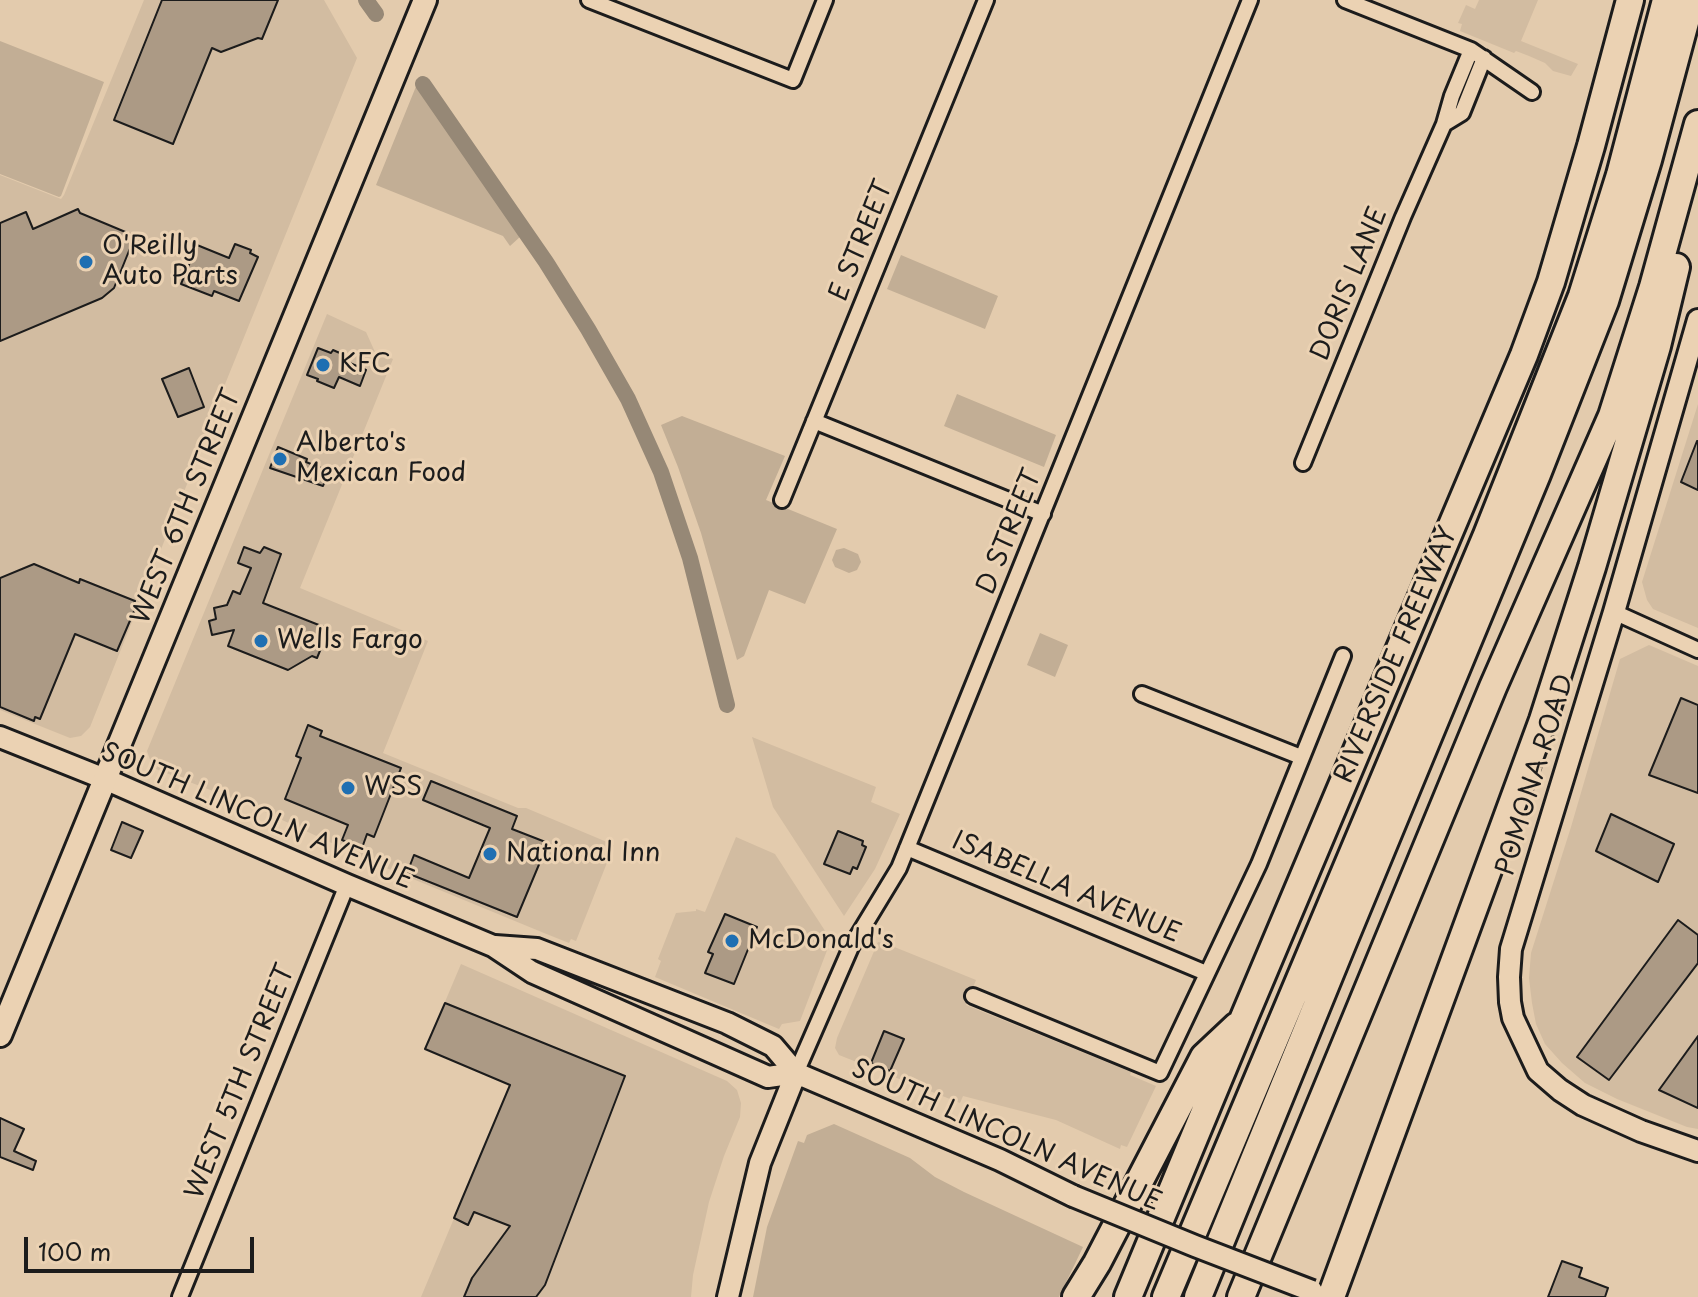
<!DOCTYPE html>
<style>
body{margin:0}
#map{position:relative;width:1698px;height:1297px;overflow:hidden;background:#e3cbad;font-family:"Playpen Sans",sans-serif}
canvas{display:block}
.scale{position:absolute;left:24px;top:1237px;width:230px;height:36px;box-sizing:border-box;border:4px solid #1c1c1c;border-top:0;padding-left:10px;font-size:24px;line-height:28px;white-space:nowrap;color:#1c1c1c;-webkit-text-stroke:6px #ebd2b3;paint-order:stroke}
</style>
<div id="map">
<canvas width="1698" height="1297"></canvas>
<div class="scale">100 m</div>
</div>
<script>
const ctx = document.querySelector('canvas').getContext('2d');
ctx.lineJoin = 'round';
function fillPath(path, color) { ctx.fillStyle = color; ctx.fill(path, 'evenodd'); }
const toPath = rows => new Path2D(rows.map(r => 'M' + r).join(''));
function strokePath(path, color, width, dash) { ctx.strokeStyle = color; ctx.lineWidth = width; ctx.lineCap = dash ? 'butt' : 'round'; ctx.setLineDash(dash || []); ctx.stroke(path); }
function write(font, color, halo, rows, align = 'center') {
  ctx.font = font + ' "Playpen Sans",sans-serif'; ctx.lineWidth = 6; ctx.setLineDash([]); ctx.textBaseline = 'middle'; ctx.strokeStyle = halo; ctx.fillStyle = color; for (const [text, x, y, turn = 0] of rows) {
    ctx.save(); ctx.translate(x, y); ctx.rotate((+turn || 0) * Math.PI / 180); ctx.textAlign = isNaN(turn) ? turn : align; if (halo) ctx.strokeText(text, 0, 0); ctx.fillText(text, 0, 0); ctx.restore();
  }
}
fillPath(toPath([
 [144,0,324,0,357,58,217,404,213,419,90,727,81,736,70,738,0,710,0,175,61,199,64,195],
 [1479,0,1538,0,1521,41,1578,64,1571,76,1553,71,1545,63,1529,56,1516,51,1514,53,1460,31,1462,24,1458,23,1466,5,1475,9],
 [327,314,366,332,375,352,393,359,300,588,428,641,383,753,518,808,526,808,614,845,576,941,571,939,569,943,544,933,379,865,252,806,153,768,147,751],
 [1698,404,1698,628,1653,609,1647,600,1642,582],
 [1649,645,1698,666,1698,1129,1687,1127,1617,1099,1585,1083,1562,1063,1545,1044,1536,1024,1532,1003,1529,978,1531,953,1571,827,1620,659],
 [752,737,876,787,871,802,900,814,875,869,844,916,773,807],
 [736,837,775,854,831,940,800,1021,782,1024,779,1029,655,977,661,961,658,959,676,913,696,911,696,909,705,912],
 [878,942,887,944,976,980,966,1005,1131,1072,1130,1075,1156,1086,1127,1147,1121,1145,1120,1149,1056,1120,963,1096,960,1103,839,1055,835,1048,837,1038],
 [461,964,727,1081,737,1090,741,1103,740,1117,724,1156,709,1202,693,1275,691,1297,421,1297,510,1085,425,1049]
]), '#d2bca1');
fillPath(toPath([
 [0,41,104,82,61,196,59,197,0,174],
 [417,84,521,236,510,246,503,236,376,185],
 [901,255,998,296,985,329,887,289],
 [957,394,1056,435,1044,467,944,426],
 [682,416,785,456,766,500,837,529,805,604,769,590,744,656,737,660,701,533,678,467,661,425],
 [844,548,858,554,861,562,857,570,849,573,835,567,832,560,836,550],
 [1040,633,1068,645,1055,677,1027,665],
 [834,1124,910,1158,935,1177,964,1192,1083,1247,1059,1297,753,1297,767,1227,798,1141,804,1143,807,1135]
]), '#c2ae95');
strokePath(toPath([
 [366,0,376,14],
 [423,84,546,262,588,329,628,399,661,472,690,558,727,705]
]), '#968876', 16);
const building = toPath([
 [162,0,278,0,262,39,258,38,221,52,212,48,173,144,114,120,162,0],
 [78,209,80,213,135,236,114,288,102,298,0,341,0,223,26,212,33,229,78,209],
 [235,244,251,250,250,253,258,257,239,301,214,291,212,296,181,284,197,245,229,258,235,244],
 [318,348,331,353,333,350,342,354,343,360,366,370,360,386,339,377,334,388,317,381,318,379,307,375,318,348],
 [189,368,204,407,178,417,162,379,189,368],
 [1697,441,1698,441,1698,490,1681,482,1697,441],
 [278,447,307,459,306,462,329,471,323,486,270,468,278,447],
 [244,547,260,553,264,547,281,554,263,603,329,629,317,658,312,656,288,670,228,646,234,630,212,635,209,621,216,619,214,608,227,605,233,591,240,594,251,568,238,563,244,547],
 [34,564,79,583,80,579,135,601,132,608,135,609,117,651,75,634,40,719,35,717,34,721,0,707,0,578,34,564],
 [1681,698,1698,705,1698,793,1649,775,1681,698],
 [308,725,322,731,320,736,401,768,374,837,367,834,362,848,342,840,348,825,285,799,301,758,296,756,308,725],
 [431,781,517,816,512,829,548,843,517,917,407,873,414,855,469,878,490,828,423,800,431,781],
 [1611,814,1674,844,1658,882,1596,851,1611,814],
 [122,822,143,831,131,858,111,850,122,822],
 [838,831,863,841,862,845,866,847,857,869,853,867,850,874,824,864,838,831],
 [725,914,757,927,734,984,705,973,713,954,708,952,725,914],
 [1678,920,1698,935,1698,963,1609,1080,1577,1057,1678,920],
 [445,1003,625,1076,545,1285,536,1297,464,1297,472,1278,510,1226,474,1212,468,1225,454,1218,510,1085,425,1049,445,1003],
 [884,1031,904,1039,890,1071,871,1063,884,1031],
 [1698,1036,1698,1108,1659,1090,1698,1036],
 [0,1118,24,1129,14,1151,36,1161,33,1170,0,1157,0,1118],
 [1562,1261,1582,1268,1579,1277,1608,1288,1605,1297,1548,1297,1562,1261]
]);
fillPath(building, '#ac9a85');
strokePath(building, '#1c1c1c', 2);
const minor = toPath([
 [589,0,793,80,825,0],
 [1345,0,1471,50,1532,92],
 [1444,124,1462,113,1484,58],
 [814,421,1043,514],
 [1303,463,1403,217,1444,124,1452,96,1471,50],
 [782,500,986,0],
 [1614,612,1698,650],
 [1142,694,1301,757],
 [907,848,1206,973],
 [973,996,1160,1073,1259,864,1343,656],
 [796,1073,851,947,899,868,1250,0],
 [180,1297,347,885]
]);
const secondary = toPath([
 [1698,320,1614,612,1511,949,1509,977,1510,1002,1513,1018,1538,1071,1560,1090,1583,1105,1641,1131,1698,1151],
 [0,737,105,779,347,885,493,946,532,972,768,1077,796,1073],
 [495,946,537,949,727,1023,773,1046,796,1073,1000,1160,1073,1196],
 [728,1297,760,1163,796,1073]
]);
const primary = toPath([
 [0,1035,425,0]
]);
const motorway = toPath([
 [1076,1297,1097,1263,1204,1057,1237,1026],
 [1128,1297,1243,1020,1524,355,1551,282,1591,146,1630,0],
 [1166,1297,1487,535,1582,296,1620,175,1666,0],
 [1198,1297,1343,942,1537,474,1605,301,1648,160,1691,0],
 [1241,1297,1493,687,1612,416,1653,287,1698,124],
 [1331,1297,1543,720,1592,567,1657,346,1676,267]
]);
strokePath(minor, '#1c1c1c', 20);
strokePath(secondary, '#1c1c1c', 26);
strokePath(primary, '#1c1c1c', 28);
strokePath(motorway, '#1c1c1c', 32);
strokePath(minor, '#ebd2b3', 14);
strokePath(secondary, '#ebd2b3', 20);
strokePath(primary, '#ebd2b3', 22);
strokePath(motorway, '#ebd2b3', 26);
const secondaryBridge = toPath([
 [1073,1196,1195,1246,1312,1291]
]);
strokePath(secondaryBridge, '#1c1c1c', 26, []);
strokePath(secondaryBridge, '#ebd2b3', 20);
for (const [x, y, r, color] of [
 [86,262,8,"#1f6fb2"],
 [323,365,8,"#1f6fb2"],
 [280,459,8,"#1f6fb2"],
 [261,641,8,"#1f6fb2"],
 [348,788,8,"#1f6fb2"],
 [490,854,8,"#1f6fb2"],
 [732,941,8,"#1f6fb2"]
]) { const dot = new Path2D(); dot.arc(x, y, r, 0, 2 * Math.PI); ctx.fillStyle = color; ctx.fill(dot); strokePath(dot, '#ebd2b3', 3); }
write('26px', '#1c1c1c', '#ebd2b3', [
 ["E STREET",862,241,-68],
 ["DORIS LANE",1350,284,-68],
 ["WEST 6TH STREET",187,507,-68],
 ["D STREET",1010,532,-68],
 ["RIVERSIDE FREEWAY",1397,655,-67],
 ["POMONA ROAD",1536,775,-73],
 ["SOUTH LINCOLN AVENUE",257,817,23],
 ["ISABELLA AVENUE",1066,888,23],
 ["WEST 5TH STREET",241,1082,-68],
 ["SOUTH LINCOLN AVENUE",1006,1136,24]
]);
write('26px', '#1c1c1c', '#ebd2b3', [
 ["O'Reilly",102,247],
 ["Auto Parts",102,277],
 ["KFC",339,365],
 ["Alberto's",296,444],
 ["Mexican Food",296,474],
 ["Wells Fargo",277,641],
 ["WSS",364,788],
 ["National Inn",506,854],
 ["McDonald's",748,941]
], 'left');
</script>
